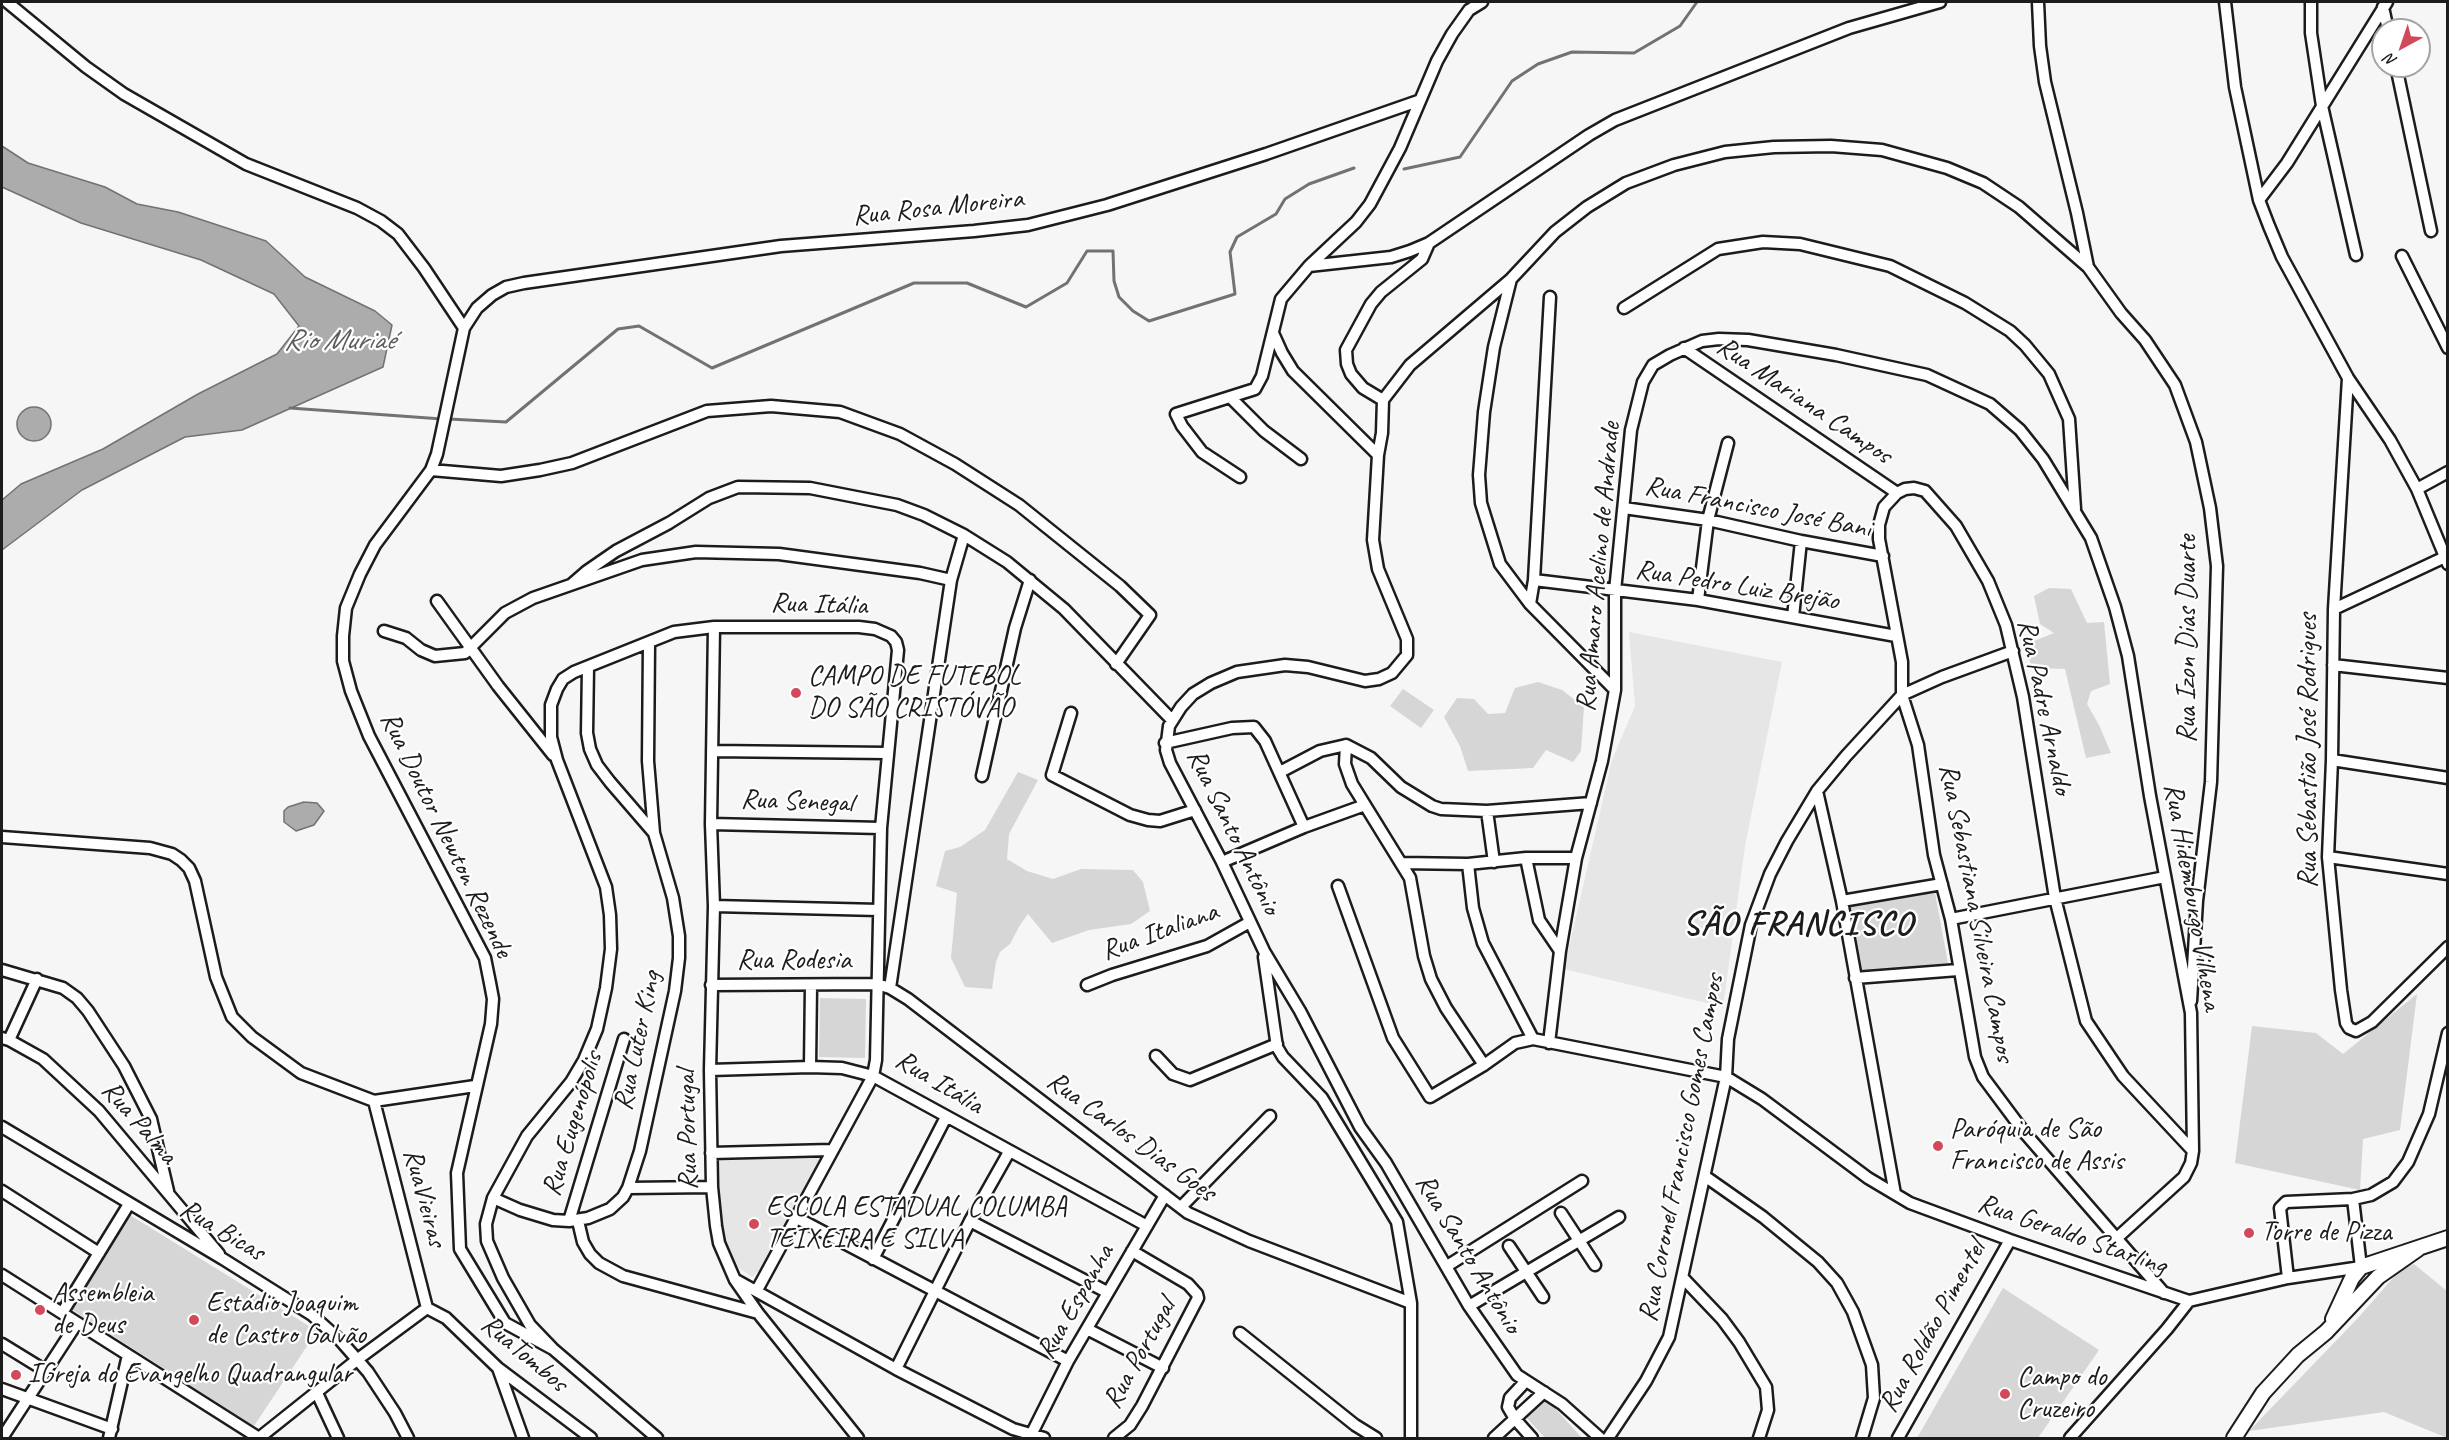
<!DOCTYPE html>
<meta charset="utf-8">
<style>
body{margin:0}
#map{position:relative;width:2449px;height:1440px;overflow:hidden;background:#f6f6f6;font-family:Caveat,sans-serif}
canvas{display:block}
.frame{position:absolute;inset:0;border:3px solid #1c1c1c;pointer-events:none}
.north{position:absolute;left:2371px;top:18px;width:60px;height:60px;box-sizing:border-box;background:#fff;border:2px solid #a4a4a4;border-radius:50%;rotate:220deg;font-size:16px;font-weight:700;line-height:24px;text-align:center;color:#1c1c1c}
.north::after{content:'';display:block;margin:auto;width:21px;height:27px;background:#d1495b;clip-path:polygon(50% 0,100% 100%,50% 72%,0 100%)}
</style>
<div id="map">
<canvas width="2449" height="1440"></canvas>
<div class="frame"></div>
<div class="north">N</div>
</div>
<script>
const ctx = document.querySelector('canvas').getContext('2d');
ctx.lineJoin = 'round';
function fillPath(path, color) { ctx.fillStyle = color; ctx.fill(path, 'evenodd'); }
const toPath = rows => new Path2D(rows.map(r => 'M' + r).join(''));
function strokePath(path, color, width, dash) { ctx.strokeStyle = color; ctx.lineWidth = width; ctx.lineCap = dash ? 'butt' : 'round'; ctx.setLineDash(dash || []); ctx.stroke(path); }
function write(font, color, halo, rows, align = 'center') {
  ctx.font = font + ' Caveat,sans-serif'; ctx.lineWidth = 4.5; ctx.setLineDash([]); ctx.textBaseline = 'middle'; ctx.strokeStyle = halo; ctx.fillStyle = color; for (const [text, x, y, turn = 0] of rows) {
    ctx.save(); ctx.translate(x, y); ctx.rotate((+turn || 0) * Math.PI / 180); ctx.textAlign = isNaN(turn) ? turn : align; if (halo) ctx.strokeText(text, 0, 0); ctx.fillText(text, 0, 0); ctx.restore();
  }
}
fillPath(toPath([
 [1629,632,1782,662,1745,846,1723,1007,1564,969,1612,760,1635,706],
 [823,1155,763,1266,752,1277,733,1264,725,1239,720,1209,718,1158]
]), '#e6e6e6');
fillPath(toPath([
 [2049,588,2071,589,2087,623,2104,622,2110,684,2091,691,2087,704,2099,725,2111,753,2086,758,2065,669,2032,668,2024,645,2054,633,2040,624,2034,596],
 [1538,682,1562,690,1584,707,1581,751,1573,762,1546,750,1533,768,1468,771,1460,746,1444,717,1457,698,1474,699,1488,714,1505,713,1515,688],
 [1403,689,1434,710,1421,728,1390,706],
 [1018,772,1038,780,1009,834,1007,859,1027,871,1053,879,1081,869,1133,870,1143,882,1150,911,1131,924,1089,930,1052,943,1028,914,1020,925,1010,944,1000,952,996,962,992,989,965,987,951,958,957,893,936,886,945,851,960,847,985,830],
 [1935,893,1948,963,1861,972,1848,903],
 [2417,994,2400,1130,2363,1139,2360,1190,2235,1163,2252,1026,2316,1033,2343,1054],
 [820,998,866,999,865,1058,819,1057],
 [130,1215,317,1331,254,1426,71,1309],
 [2414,1264,2447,1291,2447,1438,2384,1412,2249,1431,2358,1318,2400,1270],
 [2003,1288,2099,1350,2038,1438,1917,1438],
 [1545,1397,1582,1438,1545,1438,1526,1417]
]), '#d6d6d6');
const water = toPath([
 [2,146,28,163,105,187,137,204,178,212,266,241,305,277,375,311,392,325,383,367,242,430,185,437,82,490,2,550,2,500,21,484,103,449,198,394,277,354,299,326,274,294,201,260,81,223,2,187,2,146],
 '17 424a17 17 0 1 1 34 0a17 17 0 1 1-34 0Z',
 [304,802,317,803,324,811,314,825,296,831,284,822,284,811,288,807,304,802]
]);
fillPath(water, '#acacac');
strokePath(water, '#727272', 1.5);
strokePath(toPath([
 [1404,169,1460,157,1512,81,1538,64,1572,52,1634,53,1680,26,1697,2],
 [290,408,442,419],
 [449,419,506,422,618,329,639,326,712,368,914,283,967,283,1026,307,1067,283,1087,251,1113,251,1114,281,1119,297,1133,311,1149,321,1235,294,1230,252,1237,237,1276,214,1285,199,1309,184,1354,168]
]), '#727272', 3);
const minor = toPath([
 [7,2,86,67,124,94,246,164,357,208,381,221,398,234,424,268,464,328],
 [2038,2,2040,46,2045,82,2077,213,2088,267],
 [2225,2,2235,87,2259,200,2269,226,2282,257,2348,378,2390,440,2417,489,2448,564],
 [2311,2,2311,33,2322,106,2356,255],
 [2383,7,2388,30],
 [2396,66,2431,231],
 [2259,200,2287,163,2387,2],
 [2402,256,2448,348],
 [1309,266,1356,222,1370,204,1400,148,1437,61,1452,34,1469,10,1482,2],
 [1511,279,1494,347,1484,412,1479,475,1481,503,1500,564,1530,604,1615,690],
 [1624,308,1718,249,1763,242,1800,244,1890,266,1965,303,2010,331,2025,345,2049,374,2069,419,2075,509],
 [1273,333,1282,353,1293,371,1378,455,1373,540,1378,569,1407,639,1407,655,1392,673,1379,679,1365,681,1308,667,1285,665,1237,672,1211,683,1193,694,1181,707,1169,726,1166,750,1170,763,1222,862,1264,951,1300,1011,1360,1127,1386,1163,1469,1306,1517,1375,1562,1404,1600,1438],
 [1684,348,1897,493],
 [2348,378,2334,609,2332,760,2328,857,2341,990,2346,1023,2349,1028,2356,1031,2372,1022,2448,947],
 [1231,398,1264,431,1301,459],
 [1383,400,1363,388,1351,374,1347,364,1346,350,1371,304,1381,292,1422,259,1429,243],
 [1378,455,1382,433,1383,400,1410,365,1511,279,1555,232,1587,207,1626,183,1674,165,1725,152,1774,147,1831,146,1882,150,1947,168,1983,183,2019,207,2088,267,2121,313,2145,340,2175,385,2196,442,2210,508,2217,566,2211,782,2197,901,2191,1001],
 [431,470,501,476,540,470,572,463,707,411,771,406,840,412,900,434,955,464,1019,505,1120,586,1150,615,1116,664],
 [1240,477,1202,452,1182,426,1176,414,1255,389,1262,376,1281,299,1309,266,1391,257,1410,251,1429,243,1589,135,1615,120,1849,28,1940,2],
 [2417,489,2448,472],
 [1624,508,1708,520,1801,541,1883,556],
 [1534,580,1698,600,1896,636],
 [572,584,587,571,616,551,669,523,709,498,738,487,810,488,897,505,924,515,964,535,1007,562,1064,609,1172,720],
 [1698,600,1708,520,1728,443],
 [437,601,498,686,553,755],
 [1530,604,1534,580,1550,297],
 [2334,609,2445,557],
 [1793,617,1801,541],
 [714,627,711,824,714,906,710,1070,712,1187,716,1226,719,1243,735,1280,758,1313,858,1438],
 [384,631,406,638,421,650,435,656,465,653,505,613,533,598,642,560,696,552,779,554,920,573,951,580],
 [2333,665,2448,678],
 [588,667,587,733,590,749,597,765,610,782,654,833],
 [1071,713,1052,775,1130,815,1148,820,1160,821,1195,810],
 [1165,743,1232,728,1254,727,1265,741,1304,827],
 [1346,745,1345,764,1352,784,1410,878,1424,956,1431,979,1446,1008,1484,1065],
 [712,751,887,753],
 [2332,760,2448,778],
 [1280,772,1320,751,1346,745,1371,758,1401,787,1432,806,1441,809,1487,811,1591,803],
 [982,776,1015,628,1030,580],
 [1817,791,1842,901,1895,1194],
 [1487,811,1494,862],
 [711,824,881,828],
 [2,837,150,848,172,854,181,860,189,868,195,881,216,977,232,1017,252,1037,301,1073,374,1101,475,1086],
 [2328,857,2448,874],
 [1526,858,1539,920,1560,951],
 [1222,862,1304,827,1365,805],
 [1402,863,1468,864,1526,858,1576,858],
 [1468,864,1473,908,1483,943,1533,1039,1726,1077,1762,1099,1868,1178,1910,1203,2010,1240,2189,1301,2288,1278,2361,1267],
 [1338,886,1393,1038,1430,1097,1484,1065,1515,1043,1533,1039],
 [1842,901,1942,884],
 [714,906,879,910],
 [1951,919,2165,877],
 [1264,957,1277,1047,1283,1057,1322,1098,1397,1222,1411,1303,1411,1438],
 [2,970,63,988,77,998,88,1011,124,1066,151,1119,168,1191],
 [1855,978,1958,970],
 [711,985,877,984,890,988,908,999,1188,1213,1249,1241,1411,1303],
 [1087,985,1112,975,1207,946,1250,922],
 [890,988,951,580,964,535],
 [2,1038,9,1040,43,1059,99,1111,219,1254],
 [9,1040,37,979],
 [1549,1043,1560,951,1576,858,1602,761,1615,690,1615,591,1631,430,1643,382,1653,365,1670,355,1702,341,1719,339,1748,340,1836,355,1927,375,1990,404,2020,430,2043,459,2091,538,2115,607,2128,656,2150,796,2191,1013,2193,1151,2191,1163,2184,1177,2118,1237],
 [1156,1056,1173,1074,1190,1080,1277,1044],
 [810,1067,811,985],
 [710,1070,810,1067,842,1068,873,1076,757,1290],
 [374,1101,427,1308],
 [2,1127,223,1259,312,1315,340,1340,368,1372,395,1413,408,1438],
 [711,1153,831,1150],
 [1706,1177,1763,1217,1818,1262,1837,1283,1853,1312,1872,1365,1874,1398,1862,1438],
 [628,1188,712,1187],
 [2,1191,99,1253],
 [493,1198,520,1210,553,1220,569,1221,588,1218,610,1209,623,1197,628,1188,640,1151,675,991,679,958,679,936,673,898,654,833,648,761,649,643],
 [2353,1199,2361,1267],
 [1181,1207,1270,1116],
 [1561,1213,1595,1265],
 [795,1217,1068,1361],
 [569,1221,624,1039],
 [578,1221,583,1242,590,1254,599,1263,623,1276,758,1313],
 [970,1221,1107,1292],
 [1509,1246,1543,1297],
 [873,1259,946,1117],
 [1447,1266,1582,1181],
 [2,1275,259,1438],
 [1683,1278,1722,1319,1739,1342,1766,1387,1768,1410,1759,1438],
 [2288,1278,2280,1208,2286,1202,2353,1199,2371,1195,2393,1182,2408,1162,2429,1114,2448,1033],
 [736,1280,896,1369,1013,1429,1044,1438],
 [2164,1293,2024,1132,1983,1077,1975,1057,1951,919,1934,855,1918,745,1902,695,1902,662,1879,539,1879,525,1884,507,1897,493,1905,489,1914,488,1925,491,1956,526,1988,581,2006,625,2023,697,2055,898,2086,1021,2123,1076,2193,1151],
 [1469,1306,1619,1217],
 [427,1308,446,1318,498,1368,591,1438],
 [62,1313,129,1204],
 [1087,1329,1163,1368],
 [1240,1333,1355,1425,1376,1438],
 [2,1344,46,1371],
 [553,1349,505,1323,460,1249,457,1173,491,1024,493,999,490,983,485,958,369,736,351,691,343,661,343,636,346,608,360,574,375,545,431,470,437,454,464,328,477,308,492,295,506,287,524,283,781,246,974,231,1028,225,1107,205,1266,154,1418,101],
 [498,1368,523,1438],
 [896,1369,970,1221,1009,1152],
 [1525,1382,1510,1398,1508,1407,1515,1419,1532,1438],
 [2,1389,112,1429],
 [317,1393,338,1438],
 [1031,1435,1068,1361,1165,1195],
 [2,1438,77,1323],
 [109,1438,128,1355],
 [259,1438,358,1359,427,1308],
 [657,1438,553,1349,530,1325,503,1278,487,1241,486,1224,493,1198,527,1136,571,1082,584,1060,597,1029,606,988,611,949,610,915,606,887,557,760,551,737,551,705,557,689,563,679,574,672,674,632,714,627,859,627,875,629,891,636,896,642,898,650,881,828,876,1060,873,1076,1147,1226],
 [1114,1438,1130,1425,1142,1406,1198,1298,1197,1294,1188,1284,1132,1251],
 [1494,1438,1544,1392],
 [1608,1438,1646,1381,1669,1337,1726,1077,1728,1039,1751,925,1770,874,1787,841,1817,791,1846,756,1902,695,1942,677,2013,651],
 [1898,1438,2010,1240],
 [2070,1438,2167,1329,2189,1301]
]);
const tertiary = toPath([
 [2333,1319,2352,1278,2361,1267,2448,1238],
 [2234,1438,2263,1393,2298,1355,2326,1332,2378,1277,2418,1249]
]);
strokePath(minor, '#1c1c1c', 15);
strokePath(tertiary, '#1c1c1c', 18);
strokePath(minor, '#fff', 10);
strokePath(tertiary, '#fff', 14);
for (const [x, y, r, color] of [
 [796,693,6,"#d1495b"],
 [1938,1146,6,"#d1495b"],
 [754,1224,6,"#d1495b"],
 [2249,1233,6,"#d1495b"],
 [40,1310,6,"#d1495b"],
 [194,1320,6,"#d1495b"],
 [16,1375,6,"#d1495b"],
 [2005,1394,6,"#d1495b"]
]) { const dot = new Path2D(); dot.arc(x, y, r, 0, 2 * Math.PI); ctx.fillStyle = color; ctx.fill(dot); strokePath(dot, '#fff', 2); }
write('28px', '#1c1c1c', '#fff', [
 ["Rua Rosa Moreira",938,208,-6],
 ["Rua Mariana Campos",1804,401,34],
 ["Rua Francisco José Bani",1758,508,11],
 ["Rua Amaro Acelino de Andrade",1599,567,-85],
 ["Rua Pedro Luiz Brejão",1737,586,9],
 ["Rua Itália",819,605,2],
 ["Rua Izon Dias Duarte",2188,639,-90],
 ["Rua Padre Arnaldo",2044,707,78],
 ["Rua Sebastião José Rodrigues",2309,751,-90],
 ["Rua Senegal",797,802,2],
 ["Rua Santo Antônio",1233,832,64],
 ["Rua Doutor Newton Rezende",446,835,64],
 ["Rua Hidemburgo Vilhena",2192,897,80],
 ["Rua Sebastiana Silveira Campos",1976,913,79],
 ["Rua Italiana",1160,932,-20],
 ["Rua Rodesia",794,961],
 ["Rua Luter King",638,1041,-78],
 ["Rua Itália",939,1083,31],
 ["Rua Palma",139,1123,49],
 ["Rua Eugenópolis",573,1124,-73],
 ["Rua Portugal",688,1130,-91],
 ["Rua Carlos Dias Goes",1131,1137,36],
 ["Rua Coronel Francisco Gomes Campos",1682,1148,-79],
 ["RuaVieiras",424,1198,75],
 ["Rua Bicas",222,1231,31],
 ["Rua Geraldo Starling",2072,1235,19],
 ["Rua Santo Antônio",1468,1254,59],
 ["Rua Espanha",1076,1302,-60],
 ["Rua Roldão Pimentel",1933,1327,-61],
 ["RuaTombos",524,1354,40],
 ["Rua Portugal",1140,1354,-61]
]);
write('28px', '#1c1c1c', '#fff', [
 ["CAMPO DE FUTEBOL",808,677],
 ["DO SÃO CRISTÓVÃO",808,709],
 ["Paróquia de São",1950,1130],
 ["Francisco de Assis",1950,1162],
 ["ESCOLA ESTADUAL COLUMBA",766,1208],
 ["TEIXEIRA E SILVA",766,1240],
 ["Torre de Pizza",2261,1233],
 ["Assembleia",52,1294],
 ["de Deus",52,1326],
 ["Estádio Joaquim",206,1304],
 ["de Castro Galvão",206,1336],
 ["IGreja do Evangelho Quadrangular",28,1375],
 ["Campo do",2017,1378],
 ["Cruzeiro",2017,1410]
], 'left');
write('italic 30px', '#5d5d5d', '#fff', [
 ["Rio Muriaé",339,341]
]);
ctx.letterSpacing = '1.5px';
write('bold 34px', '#1c1c1c', '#fff', [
 ["SÃO FRANCISCO",1798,925]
]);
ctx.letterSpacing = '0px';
</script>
